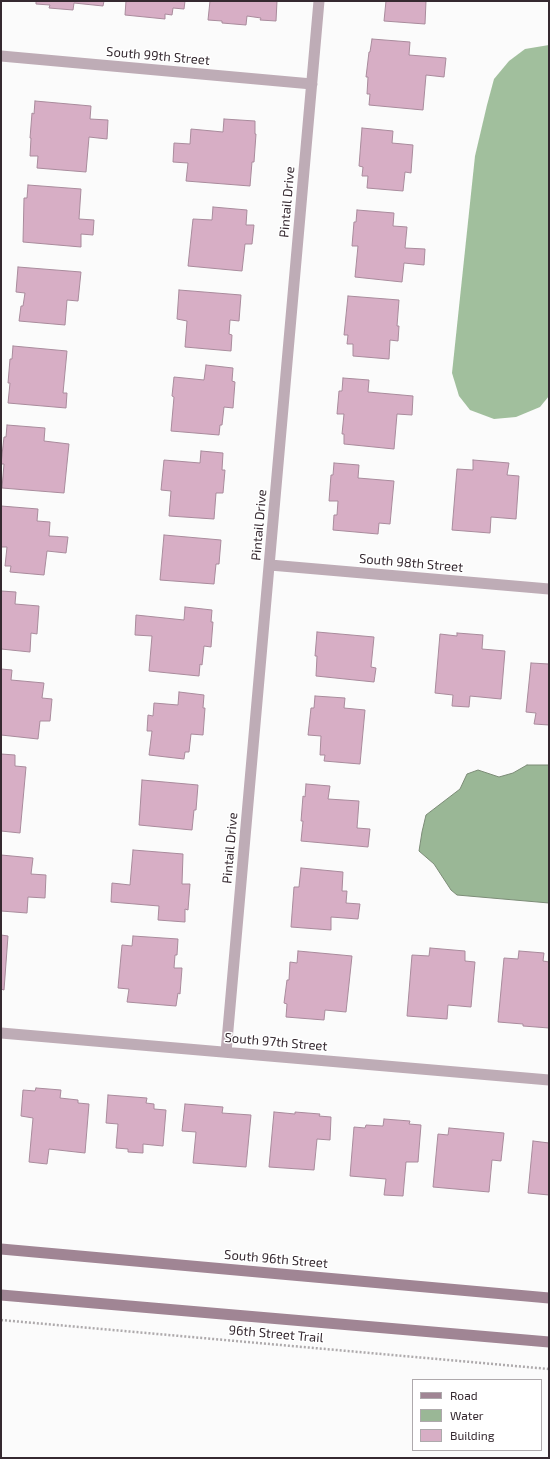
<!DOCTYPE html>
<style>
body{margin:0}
#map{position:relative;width:550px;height:1459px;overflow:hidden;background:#fbfbfb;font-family:"Exo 2",sans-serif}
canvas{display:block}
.frame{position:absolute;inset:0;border:2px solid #352930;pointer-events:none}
.legend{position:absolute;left:412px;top:1379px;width:130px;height:72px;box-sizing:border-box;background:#fff;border:1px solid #aea9ac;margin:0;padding:5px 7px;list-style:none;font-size:12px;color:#352930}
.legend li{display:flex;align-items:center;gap:8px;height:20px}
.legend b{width:20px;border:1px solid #aea9ac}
</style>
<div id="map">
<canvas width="550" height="1459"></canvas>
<div class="frame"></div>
<ul class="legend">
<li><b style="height:5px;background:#a08594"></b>Road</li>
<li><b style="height:11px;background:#9ab796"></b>Water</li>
<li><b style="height:11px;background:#d7aec5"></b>Building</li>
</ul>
</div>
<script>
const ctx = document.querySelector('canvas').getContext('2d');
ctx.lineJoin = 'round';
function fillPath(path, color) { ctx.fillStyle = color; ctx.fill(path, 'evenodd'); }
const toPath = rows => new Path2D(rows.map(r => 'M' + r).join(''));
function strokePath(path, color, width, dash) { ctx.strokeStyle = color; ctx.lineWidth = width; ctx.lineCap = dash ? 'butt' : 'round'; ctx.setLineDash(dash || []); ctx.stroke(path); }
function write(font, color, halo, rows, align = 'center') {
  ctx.font = font + ' "Exo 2",sans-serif'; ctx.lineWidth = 3; ctx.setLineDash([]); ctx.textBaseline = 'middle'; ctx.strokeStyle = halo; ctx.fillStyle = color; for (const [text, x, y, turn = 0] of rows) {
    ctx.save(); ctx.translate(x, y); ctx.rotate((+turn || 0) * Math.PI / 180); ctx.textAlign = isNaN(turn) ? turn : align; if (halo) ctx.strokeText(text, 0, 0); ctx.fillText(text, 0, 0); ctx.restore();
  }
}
fillPath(toPath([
 [549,45,549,396,540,407,516,417,494,419,470,410,459,396,452,373,475,156,487,105,494,79,509,61,525,49]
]), '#a1bf9d');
const water = toPath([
 [527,765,549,765,549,903,457,895,451,890,434,864,419,851,422,832,426,815,460,789,467,774,478,770,499,777,513,773,527,765]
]);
fillPath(water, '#9ab796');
strokePath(water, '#7c8c77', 1);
const building = toPath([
 [36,1,104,1,103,6,74,3,73,10,49,8,50,5,36,4,36,1],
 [126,1,185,1,184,9,173,8,172,15,165,14,165,19,125,15,126,1],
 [210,1,277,1,276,21,260,20,261,18,247,16,246,25,222,23,222,21,208,20,210,1],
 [386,1,426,1,425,24,384,21,386,1],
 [372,39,410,42,409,55,446,58,444,77,426,75,423,110,369,105,370,94,367,94,368,77,366,77,369,52,370,52,372,39],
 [35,101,91,106,90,119,108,120,107,139,89,137,86,172,37,168,38,156,30,156,31,138,30,138,32,113,34,114,35,101],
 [224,119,255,121,255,134,256,134,254,162,252,162,250,186,186,181,188,163,173,162,174,143,190,144,191,129,223,132,224,119],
 [362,128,393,131,392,143,413,145,411,173,405,172,403,191,367,188,368,176,362,176,363,167,359,166,362,128],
 [28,185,81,189,79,219,94,220,93,235,81,234,81,247,23,242,24,198,27,198,28,185],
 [213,207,247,210,246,225,254,225,252,244,245,244,242,271,188,266,193,219,212,220,213,207],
 [357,210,394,213,393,226,407,227,405,248,425,249,424,265,404,263,402,282,355,277,358,246,352,246,354,222,356,222,357,210],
 [18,267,81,272,78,301,67,300,65,325,19,321,21,306,23,306,25,293,16,292,18,267],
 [179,290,241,295,239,321,230,320,229,334,232,335,231,351,185,347,187,321,177,319,179,290],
 [348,296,399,300,397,326,399,326,398,341,390,340,389,359,353,356,353,344,347,344,348,335,344,335,348,296],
 [13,346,67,351,63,393,67,393,66,408,8,403,10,383,8,383,10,359,12,359,13,346],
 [206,365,233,368,232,381,235,382,233,408,224,407,222,425,220,425,219,435,171,431,174,397,172,396,174,377,204,380,206,365],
 [343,378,369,380,368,392,413,396,412,415,397,414,394,449,344,444,344,434,342,434,344,414,337,414,339,391,342,391,343,378],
 [7,425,45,428,44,441,69,444,64,493,2,488,4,464,1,464,4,437,6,437,7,425],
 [201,451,223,453,222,470,225,470,223,493,216,493,214,519,169,516,171,491,161,490,164,460,200,463,201,451],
 [473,460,509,463,507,475,519,476,516,519,491,517,490,533,452,530,457,469,473,470,473,460],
 [334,463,359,465,358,478,394,481,390,524,379,523,378,534,333,530,334,515,337,515,338,501,329,501,331,475,333,475,334,463],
 [1,506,38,509,37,521,50,522,49,536,68,537,66,553,47,551,44,575,10,572,11,566,5,566,7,547,1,547,1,506],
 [164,535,221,540,219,564,216,564,214,584,160,580,164,535],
 [1,591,16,592,15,604,39,606,37,634,31,633,30,652,1,649,1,591],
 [185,607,212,610,211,622,213,622,211,647,204,646,202,665,200,664,199,676,149,671,152,636,135,635,136,615,184,620,185,607],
 [317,632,374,637,371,667,376,668,374,682,316,676,317,656,315,656,317,632],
 [457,633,483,635,482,649,505,651,501,699,470,696,469,707,452,706,453,695,435,693,440,634,457,636,457,633],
 [531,663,549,664,549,725,534,724,536,713,526,712,531,663],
 [1,669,12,670,11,680,44,683,42,698,52,699,50,721,40,721,38,739,1,735,1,669],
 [179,692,204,695,203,708,205,708,203,735,191,734,189,752,185,752,184,759,149,755,152,731,147,731,148,715,153,716,154,703,178,705,179,692],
 [315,696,345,698,344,708,365,710,360,764,324,761,325,755,320,755,321,736,308,735,311,708,314,708,315,696],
 [1,754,15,755,15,766,26,767,20,833,1,831,1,754],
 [142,780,198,785,196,810,194,810,192,830,139,825,142,780],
 [306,784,330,786,328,799,359,801,357,828,370,829,368,847,301,841,303,821,301,821,303,796,305,797,306,784],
 [133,850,183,854,182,884,190,884,188,910,185,909,185,922,158,920,159,906,111,902,112,883,130,885,133,850],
 [1,855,33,858,31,874,46,875,45,898,28,897,27,913,1,911,1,855],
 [301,868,343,872,342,891,347,891,346,903,360,904,358,919,331,917,331,930,291,927,294,887,299,887,301,868],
 [1,935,8,936,4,990,1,989,1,935],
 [133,936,178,939,177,955,175,955,174,968,182,968,180,994,178,993,176,1006,127,1002,129,989,118,988,122,945,132,946,133,936],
 [430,948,465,951,465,961,475,962,471,1007,448,1005,447,1019,407,1016,412,955,429,956,430,948],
 [298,951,352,956,346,1012,325,1010,324,1020,286,1017,287,1004,284,1003,287,980,289,980,290,962,297,963,298,951],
 [519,951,544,953,543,961,549,962,549,1028,523,1026,523,1024,498,1022,504,958,518,959,519,951],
 [36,1088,61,1090,60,1098,78,1100,78,1103,89,1104,85,1153,49,1149,47,1164,29,1162,33,1118,21,1116,23,1090,35,1091,36,1088],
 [108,1095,147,1098,146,1103,154,1104,154,1109,166,1110,163,1146,143,1144,143,1153,128,1152,128,1149,116,1148,118,1124,106,1123,108,1095],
 [185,1104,223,1107,222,1113,251,1115,246,1167,193,1163,196,1132,182,1131,185,1104],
 [274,1112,295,1114,295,1112,320,1114,319,1116,331,1117,330,1140,317,1139,314,1170,269,1167,274,1112],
 [384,1119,410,1121,409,1124,421,1125,418,1162,406,1162,403,1196,384,1195,386,1179,350,1176,354,1127,365,1128,366,1125,383,1126,384,1119],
 [449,1128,504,1133,501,1161,492,1160,489,1192,433,1187,438,1134,448,1135,449,1128],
 [533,1141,549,1143,549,1195,528,1193,533,1141]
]);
fillPath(building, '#d7aec5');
strokePath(building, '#a98b9c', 1);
strokePath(toPath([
 [1,1320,549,1369]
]), '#aeaaac', 2.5, [2, 2]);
strokePath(toPath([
 [1,56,312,84],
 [270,565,549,589],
 [1,1033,549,1080],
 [226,1052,319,1]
]), '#beacb6', 11);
strokePath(toPath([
 [1,1249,549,1298],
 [1,1295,549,1342]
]), '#a08594', 11);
write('13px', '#352930', '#fff', [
 ["South 99th Street",158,56,5],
 ["Pintail Drive",287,202,-85],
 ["Pintail Drive",259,525,-85],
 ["South 98th Street",411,563,5],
 ["Pintail Drive",230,848,-85],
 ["South 97th Street",276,1042,5],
 ["South 96th Street",276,1259,5],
 ["96th Street Trail",276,1334,5]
]);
</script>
